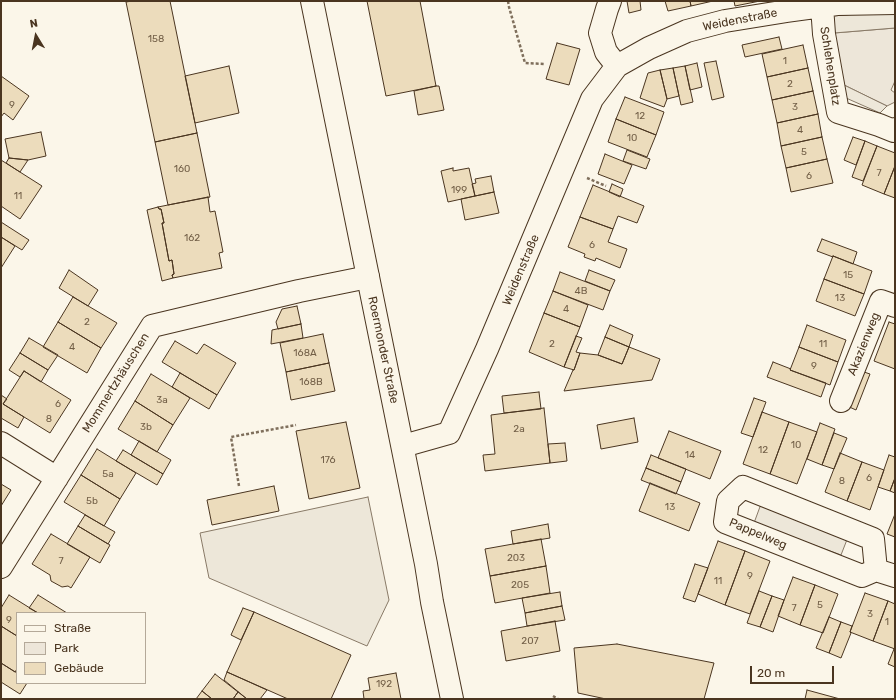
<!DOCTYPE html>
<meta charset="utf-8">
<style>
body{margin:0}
#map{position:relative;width:896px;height:700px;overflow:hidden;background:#fbf6e9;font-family:Rubik,sans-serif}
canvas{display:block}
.frame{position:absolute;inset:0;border:2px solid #4a3520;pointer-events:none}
.legend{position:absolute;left:16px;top:612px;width:130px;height:72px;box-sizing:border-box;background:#fbf6e9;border:1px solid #b4a999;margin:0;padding:5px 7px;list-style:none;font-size:12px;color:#4a3520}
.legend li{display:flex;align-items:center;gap:8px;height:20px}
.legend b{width:20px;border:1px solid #b4a999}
.north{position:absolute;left:16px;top:16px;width:40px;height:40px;-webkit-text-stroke:3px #fbf6e9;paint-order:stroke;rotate:350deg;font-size:11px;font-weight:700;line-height:16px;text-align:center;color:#4a3520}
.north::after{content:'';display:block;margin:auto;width:14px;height:18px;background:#4a3520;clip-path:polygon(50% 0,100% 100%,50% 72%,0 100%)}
.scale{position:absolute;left:750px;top:666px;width:84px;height:18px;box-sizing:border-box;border:2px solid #4a3520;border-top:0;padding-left:5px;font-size:12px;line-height:14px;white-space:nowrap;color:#4a3520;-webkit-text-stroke:3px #fbf6e9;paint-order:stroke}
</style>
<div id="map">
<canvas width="896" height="700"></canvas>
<div class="frame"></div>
<ul class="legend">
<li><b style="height:5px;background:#fbf6e9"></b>Straße</li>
<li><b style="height:11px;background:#ede6d9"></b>Park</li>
<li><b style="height:11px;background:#ecdcbc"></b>Gebäude</li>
</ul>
<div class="north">N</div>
<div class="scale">20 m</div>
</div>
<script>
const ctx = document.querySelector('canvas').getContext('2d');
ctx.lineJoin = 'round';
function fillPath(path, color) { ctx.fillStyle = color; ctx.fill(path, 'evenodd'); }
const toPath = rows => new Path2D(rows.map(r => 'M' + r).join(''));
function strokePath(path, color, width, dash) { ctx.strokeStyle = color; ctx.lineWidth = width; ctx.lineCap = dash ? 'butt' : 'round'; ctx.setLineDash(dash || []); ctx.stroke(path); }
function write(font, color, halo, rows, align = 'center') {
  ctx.font = font + ' Rubik,sans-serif'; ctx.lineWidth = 3; ctx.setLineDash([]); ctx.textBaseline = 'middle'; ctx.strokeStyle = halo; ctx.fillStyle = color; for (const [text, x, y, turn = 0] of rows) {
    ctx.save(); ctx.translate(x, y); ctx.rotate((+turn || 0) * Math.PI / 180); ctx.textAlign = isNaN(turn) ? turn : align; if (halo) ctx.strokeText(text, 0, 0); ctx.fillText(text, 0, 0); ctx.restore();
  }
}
const green = toPath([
 [895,28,895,81,891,90,895,93,895,102,887,106,844,85,834,33,895,28]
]);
fillPath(green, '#ede6d9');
strokePath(green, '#887966', 1);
const parking = toPath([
 [895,11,895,28,834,33,832,16,895,11],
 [844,85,887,106,880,113,846,98,844,85],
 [368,497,389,600,367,646,209,578,200,533,368,497],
 [761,504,848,537,841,555,754,523,761,504]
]);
fillPath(parking, '#ede7d9');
strokePath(parking, '#887966', 1);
const building = toPath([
 [132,1,170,1,197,133,155,142,126,2,132,1],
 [367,1,420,1,436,86,386,96,367,1],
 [627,1,640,1,641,10,629,13,627,1],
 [665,1,690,1,691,6,668,11,665,1],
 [690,1,713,1,691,6,690,1],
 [734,1,760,1,735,6,734,1],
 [779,37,782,49,745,57,742,45,779,37],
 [557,43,580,49,569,85,546,79,557,43],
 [803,45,808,68,767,77,762,54,803,45],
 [716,61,724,97,712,100,704,63,716,61],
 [697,63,702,87,690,90,685,66,697,63],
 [229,66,239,113,195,123,185,76,229,66],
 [685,66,693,102,681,105,673,68,685,66],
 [673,68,679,96,667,99,660,70,673,68],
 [808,68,813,91,772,100,767,77,808,68],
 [660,70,667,99,664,107,640,98,648,73,660,70],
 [1,76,29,96,13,120,4,113,1,117,1,76],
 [436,86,439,86,444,110,418,115,414,91,436,86],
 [813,91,818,114,777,123,772,100,813,91],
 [625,97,664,112,656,135,616,119,625,97],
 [818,114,822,137,781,146,777,123,818,114],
 [616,119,656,135,647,157,608,142,616,119],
 [41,132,46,156,28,160,9,158,5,139,41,132],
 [197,133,210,197,168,205,155,142,197,133],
 [822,137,827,159,786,168,781,146,822,137],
 [853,137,865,141,856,165,844,160,853,137],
 [865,141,877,146,863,181,852,177,865,141],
 [877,146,895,153,895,166,884,194,862,185,877,146],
 [627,150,650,159,646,169,623,161,627,150],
 [605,154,632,165,624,184,598,174,605,154],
 [9,158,28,160,20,172,6,163,9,158],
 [827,159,833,183,791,192,786,168,827,159],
 [1,160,42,186,20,219,1,206,1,160],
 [895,166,895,198,884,194,895,166],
 [453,168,453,171,469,168,475,196,448,202,441,171,453,168],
 [491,176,494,192,475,196,472,184,476,183,475,179,491,176],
 [612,184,623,189,620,197,609,192,612,184],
 [593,185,644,206,637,223,618,216,613,229,580,217,593,185],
 [494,192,499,213,465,220,461,199,494,192],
 [208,197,210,212,215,211,223,252,219,253,222,268,173,278,172,275,174,274,172,260,169,261,162,223,164,223,161,209,159,209,158,207,208,197],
 [158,207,159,209,161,209,164,223,162,223,169,261,172,260,174,274,172,275,173,278,162,281,147,210,158,207],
 [580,217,613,229,608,242,627,249,620,268,596,258,595,261,584,257,585,254,568,247,580,217],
 [1,222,29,240,22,250,1,237,1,222],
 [1,237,15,246,1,268,1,237],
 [822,239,857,252,853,264,833,256,833,257,817,251,822,239],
 [833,256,872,271,864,294,824,279,833,256],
 [69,270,98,290,88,306,59,288,69,270],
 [589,270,615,280,610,291,585,281,589,270],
 [560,272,610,291,603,310,553,291,560,272],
 [824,279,864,294,855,316,816,301,824,279],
 [553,291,588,305,580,327,544,313,553,291],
 [73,297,117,323,101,348,58,322,73,297],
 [297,306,301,324,278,329,276,322,282,309,297,306],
 [544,313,580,327,564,367,529,352,544,313],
 [58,322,101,348,87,373,43,347,58,322],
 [889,322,895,324,895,369,874,361,889,322],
 [301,324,303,338,271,344,272,330,301,324],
 [610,325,633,335,629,347,605,337,610,325],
 [807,325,846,340,838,362,799,347,807,325],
 [323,334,329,363,286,372,280,343,323,334],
 [576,336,582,338,576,352,580,353,574,370,564,367,576,336],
 [605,337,629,347,622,364,598,355,605,337],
 [29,338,58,355,48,370,20,353,29,338],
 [175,341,197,354,204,344,236,363,217,395,162,362,175,341],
 [629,347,660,359,652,380,564,391,573,370,574,370,580,353,598,355,622,364,629,347],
 [799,347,838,362,830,385,790,370,799,347],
 [20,353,48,370,41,382,24,371,20,377,9,370,20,353],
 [773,362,791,369,790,370,826,383,821,397,767,377,773,362],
 [329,363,335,391,291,400,286,372,329,363],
 [858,370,870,374,856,410,845,405,858,370],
 [24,371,71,400,50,433,3,404,24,371],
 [180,373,217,395,209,409,172,387,180,373],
 [151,374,190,398,173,425,135,401,151,374],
 [539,392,541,409,504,413,502,396,539,392],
 [1,395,7,399,3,404,24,417,18,428,1,418,1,395],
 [754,398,766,402,753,437,741,433,754,398],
 [135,401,173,425,157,452,118,429,135,401],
 [544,408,550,463,485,471,483,455,495,454,491,415,544,408],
 [762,412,789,422,770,474,743,464,762,412],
 [634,418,638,442,601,449,597,425,634,418],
 [346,422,360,488,309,499,296,431,346,422],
 [789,422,817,432,797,484,770,474,789,422],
 [820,423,835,429,822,465,807,459,820,423],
 [669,431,721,451,710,479,658,458,669,431],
 [834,433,847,438,834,469,822,465,834,433],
 [139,441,171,460,163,474,131,455,139,441],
 [565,443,567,461,550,463,548,444,565,443],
 [97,449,136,473,120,499,81,475,97,449],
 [123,450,163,474,157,485,116,461,123,450],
 [840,453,862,462,847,501,825,492,840,453],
 [651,455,686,469,681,482,646,468,651,455],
 [889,455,895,457,895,478,890,491,878,487,889,455],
 [862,462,884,470,870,510,847,501,862,462],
 [646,468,681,482,676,494,641,480,646,468],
 [81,475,120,499,104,526,64,502,81,475],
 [895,478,895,493,890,491,895,478],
 [650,483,700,503,689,531,639,511,650,483],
 [1,484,11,490,1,506,1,484],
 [274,486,279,511,212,525,207,500,274,486],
 [895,514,895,537,887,534,895,514],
 [85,515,115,532,108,544,78,526,85,515],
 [548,524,550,538,513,544,511,531,548,524],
 [78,526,110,545,100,563,67,544,78,526],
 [51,534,90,557,71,588,68,586,62,587,51,581,50,575,32,564,51,534],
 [541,539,546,566,490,576,485,549,541,539],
 [718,541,745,551,725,605,698,594,718,541],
 [745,551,770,561,750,614,725,605,745,551],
 [695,564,708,568,695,602,683,598,695,564],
 [546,566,550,593,495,603,490,576,546,566],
 [793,577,815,585,800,625,778,616,793,577],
 [815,585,838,594,823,633,800,625,815,585],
 [759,591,772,596,760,627,747,623,759,591],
 [560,592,562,606,525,613,522,598,560,592],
 [865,593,888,601,873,641,850,632,865,593],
 [9,595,38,613,17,613,17,636,1,626,1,608,9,595],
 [38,595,67,613,38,613,29,608,38,595],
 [772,596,784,600,773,632,760,627,772,596],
 [888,601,895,604,895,649,873,641,888,601],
 [562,606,565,620,527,626,525,613,562,606],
 [243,608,254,612,241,640,231,635,243,608],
 [254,612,351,655,331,699,288,699,227,672,254,612],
 [829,617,841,622,829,653,816,648,829,617],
 [555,621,560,651,506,661,501,631,555,621],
 [841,622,852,626,850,632,851,633,841,658,829,653,841,622],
 [1,626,17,636,17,669,15,672,1,663,1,626],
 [617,644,714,663,704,699,606,699,578,693,574,648,617,644],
 [894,649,895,649,895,667,888,664,894,649],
 [1,663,17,673,17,683,27,683,20,694,1,682,1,663],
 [227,672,267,690,260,699,247,699,224,680,227,672],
 [396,673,401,699,364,699,363,691,370,690,368,678,396,673],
 [215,674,238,692,233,699,212,699,202,691,215,674],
 [807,690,840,699,805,699,807,690],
 [202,691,212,699,196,699,202,691],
 [238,692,247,699,233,699,238,692]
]);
fillPath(building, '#ecdcbc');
strokePath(building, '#4a3520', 1);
const minor = toPath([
 [610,1,607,9,600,33,606,52,617,66],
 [822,6,824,34,838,112,879,125,894,131,895,129],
 [841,401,881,301,895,306],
 [1,443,57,478],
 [403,446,449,433,487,349,592,99,617,66,649,48,687,31,725,21,787,11,837,4,895,3],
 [1,567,152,326,299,291,368,277],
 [876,570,873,539,743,487,728,501,725,522,862,576,876,570,895,576]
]);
const secondary = toPath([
 [312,1,394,405,426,564,432,602,452,699]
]);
strokePath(minor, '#4a3520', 24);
strokePath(secondary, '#4a3520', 24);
strokePath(toPath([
 [508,1,509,7,525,63,545,64],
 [587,178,606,186],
 [239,486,231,437,296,425],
 [553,696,558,699]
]), '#7f6f5c', 2.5, [3, 2]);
strokePath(minor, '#fbf6e9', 22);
strokePath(secondary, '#fbf6e9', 22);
write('10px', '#725f47', null, [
 ["158",156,39],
 ["1",785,61],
 ["2",790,84],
 ["9",12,105],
 ["3",795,107],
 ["12",640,116],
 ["4",800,130],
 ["10",632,138],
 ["5",804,152],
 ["160",182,169],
 ["7",879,173],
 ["6",809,176],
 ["199",459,190],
 ["11",18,196],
 ["162",192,238],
 ["6",592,245],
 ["15",848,275],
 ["4B",581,291],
 ["13",840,298],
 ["4",566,309],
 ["2",87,322],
 ["2",552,344],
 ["11",823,344],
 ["4",72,347],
 ["168A",305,353],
 ["9",814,366],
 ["168B",311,382],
 ["3a",162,400],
 ["6",58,404],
 ["8",49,419],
 ["3b",146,427],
 ["2a",519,429],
 ["10",796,445],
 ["12",763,450],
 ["14",690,455],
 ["176",328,460],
 ["5a",108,474],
 ["6",869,478],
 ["8",842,481],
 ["5b",92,501],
 ["13",670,507],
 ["203",516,558],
 ["7",61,561],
 ["9",750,576],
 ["11",718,581],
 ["205",520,585],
 ["5",820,605],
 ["7",794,608],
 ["3",870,614],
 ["9",9,620],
 ["1",887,622],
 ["207",530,641],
 ["192",384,684]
]);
write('12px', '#4a3520', '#fbf6e9', [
 ["Weidenstraße",740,20,-11],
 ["Schlehenplatz",830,66,81],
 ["Weidenstraße",521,270,-67],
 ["Akazienweg",864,344,-68],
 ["Roermonder Straße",383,350,78],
 ["Mommertzhäuschen",116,383,-58],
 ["Pappelweg",758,534,23]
]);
</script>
